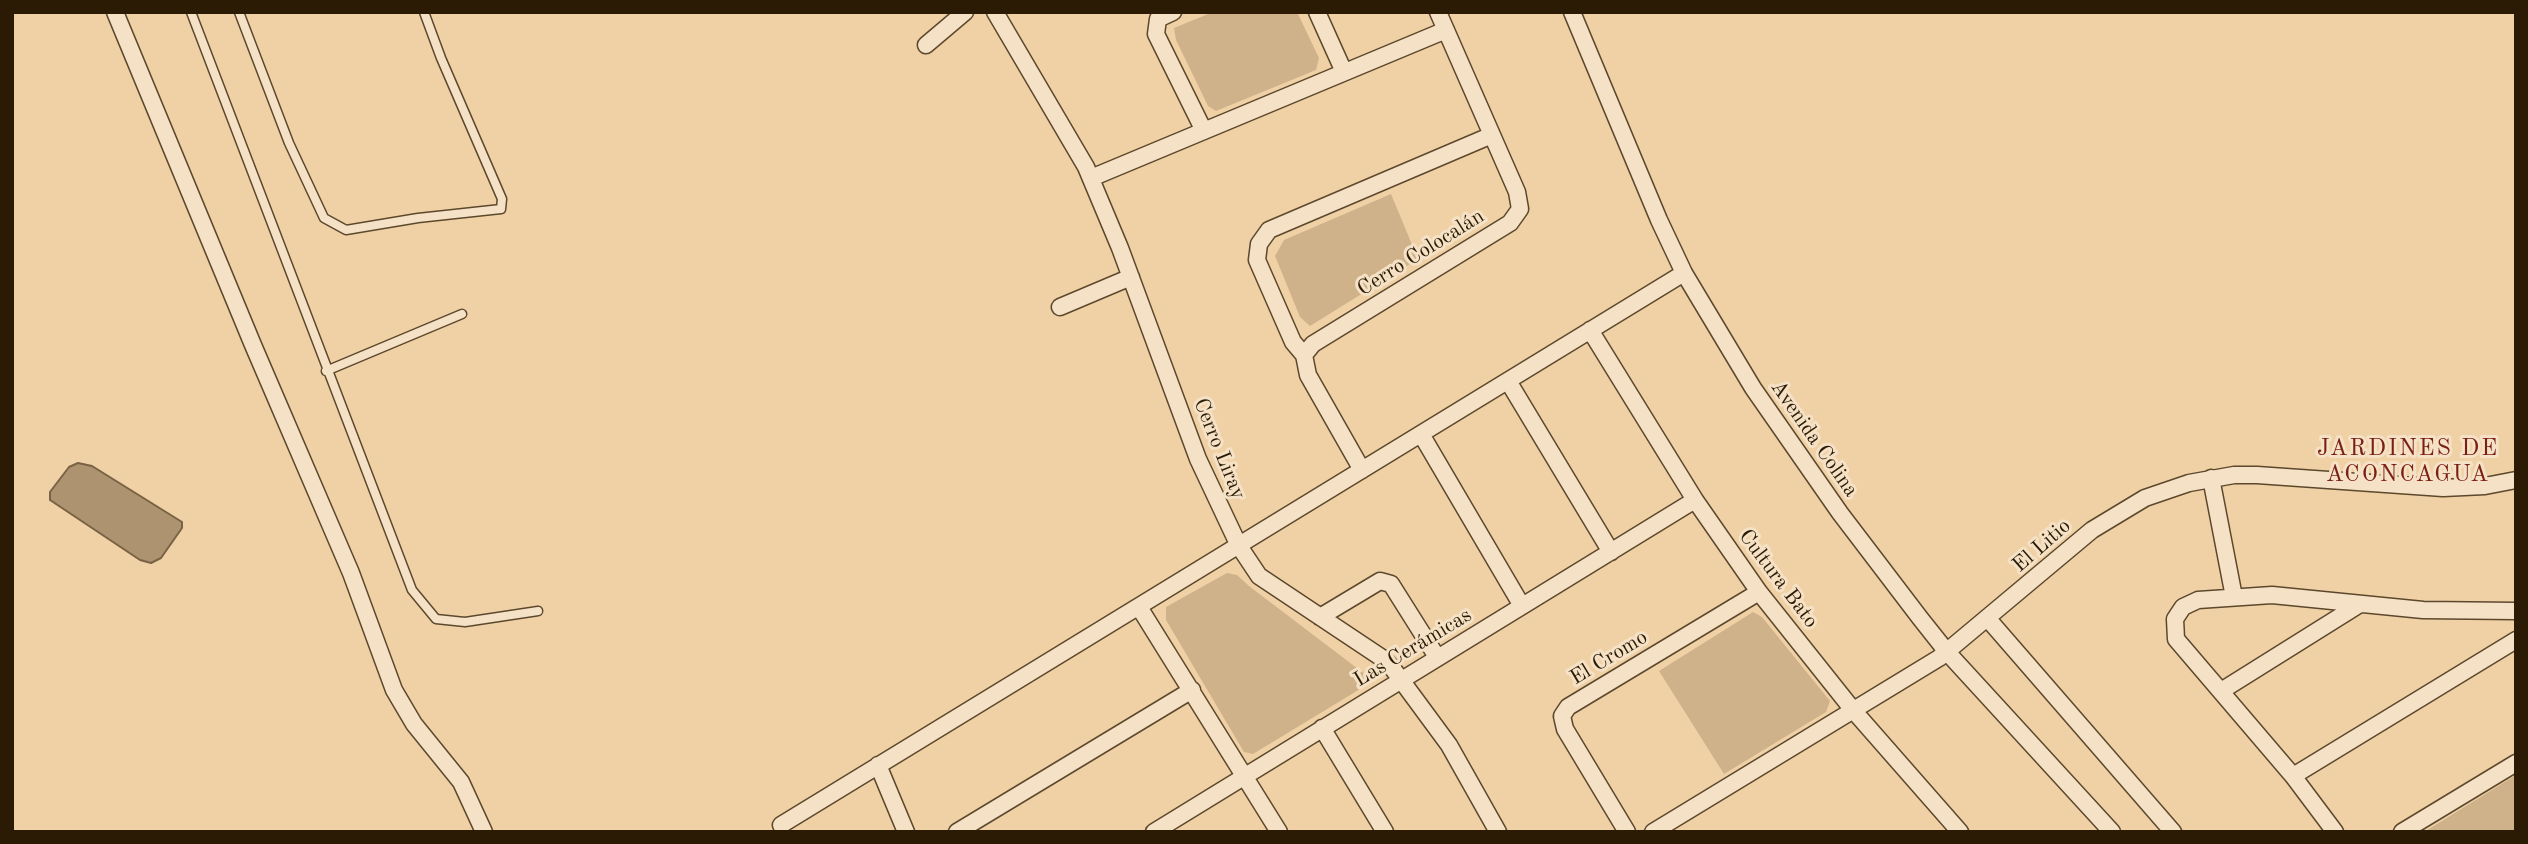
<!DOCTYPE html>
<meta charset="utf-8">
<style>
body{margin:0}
#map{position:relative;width:2528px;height:844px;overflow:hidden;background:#f0d1a6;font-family:"Old Standard TT",serif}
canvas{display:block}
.frame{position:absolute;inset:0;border:14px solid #2b1b04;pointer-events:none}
</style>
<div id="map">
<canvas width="2528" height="844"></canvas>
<div class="frame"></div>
</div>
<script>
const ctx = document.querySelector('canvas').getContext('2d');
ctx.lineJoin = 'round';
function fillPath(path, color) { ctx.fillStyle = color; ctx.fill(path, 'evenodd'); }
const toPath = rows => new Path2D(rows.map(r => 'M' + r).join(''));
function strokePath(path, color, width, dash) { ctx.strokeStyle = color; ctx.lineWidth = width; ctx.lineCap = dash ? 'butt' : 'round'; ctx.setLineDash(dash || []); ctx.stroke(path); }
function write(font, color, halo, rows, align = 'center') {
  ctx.font = font + ' "Old Standard TT",serif'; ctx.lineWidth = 6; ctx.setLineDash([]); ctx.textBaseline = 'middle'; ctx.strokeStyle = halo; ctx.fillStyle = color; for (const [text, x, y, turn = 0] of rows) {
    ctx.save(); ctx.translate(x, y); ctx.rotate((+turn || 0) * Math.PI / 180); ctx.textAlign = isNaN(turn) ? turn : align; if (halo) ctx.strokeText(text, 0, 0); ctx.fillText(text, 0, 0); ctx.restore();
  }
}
fillPath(toPath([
 [1213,12,1297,12,1319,58,1316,70,1216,111,1208,106,1176,40,1174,28],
 [1391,194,1418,259,1310,326,1300,317,1275,256,1284,240],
 [1227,573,1237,575,1249,586,1366,675,1370,683,1253,754,1244,752,1166,620,1166,607],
 [1753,612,1762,617,1830,701,1826,712,1724,774,1659,671],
 [2516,775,2516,830,2513,832,2424,832]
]), '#cfb28a');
const water = toPath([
 [78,463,92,466,182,522,182,528,161,558,151,563,140,560,50,500,50,492,69,467,78,463]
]);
fillPath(water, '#ad936f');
strokePath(water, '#796344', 2);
const lane = toPath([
 [191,12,412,590,436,619,465,622,538,611],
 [239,12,289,143,324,218,346,230,418,218,501,209,502,199,441,58,424,12],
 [326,371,462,314]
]);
const street = toPath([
 [115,12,253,345,351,573,394,690,414,724,461,782,484,832],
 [995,12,1086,167,1120,248,1198,459,1239,546,1259,576,1385,660,1393,669,1449,745,1498,832],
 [1173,12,1158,19,1156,34,1204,131],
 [1317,12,1344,72],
 [1572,12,1659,220,1684,273,1753,388,1840,513,1920,618,1947,652,2112,832],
 [926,45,965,12],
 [1091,178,1446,30],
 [1060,307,1131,277],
 [1590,330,1695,500,1759,592,1853,710,1960,832],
 [1304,355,1313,344,1510,223,1520,209,1517,192,1438,12],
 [1508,381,1611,552],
 [1421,434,1522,606],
 [1362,470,1308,375,1304,355,1293,342,1257,260,1259,244,1269,230,1492,135],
 [2211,478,2234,597],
 [1139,607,1279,832],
 [1320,617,1380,581,1391,584,1437,657],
 [1988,619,2173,832],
 [2221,691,2360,604],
 [1322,728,1385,832],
 [878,765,906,832],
 [2293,776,2516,640],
 [781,825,1684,273],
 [957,832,1192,690],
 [1154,832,1695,500],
 [1627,832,1565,729,1562,716,1568,707,1759,592],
 [1653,832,1939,658,2092,530,2145,498,2189,483,2234,475,2257,475,2443,488,2485,486,2516,480],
 [2335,832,2293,776,2176,639,2175,619,2183,607,2198,600,2272,595,2423,610,2516,611],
 [2402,832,2516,763]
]);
strokePath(lane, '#5c482c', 11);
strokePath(street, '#5c482c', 19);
strokePath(lane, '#f5e1c5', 8);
strokePath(street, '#f5e1c5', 16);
write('21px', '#2b1b04', '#f5e1c5', [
 ["Cerro Colocalán",1421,253,-32],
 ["Avenida Colina",1814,439,55],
 ["Cerro Liray",1219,449,68],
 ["El Litio",2042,546,-41],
 ["Cultura Bato",1778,579,53],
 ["Las Cerámicas",1413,648,-31],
 ["El Cromo",1609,658,-31]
]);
ctx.letterSpacing = '2px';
write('23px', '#7a1f14', '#f5e1c5', [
 ["JARDINES DE",2408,449],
 ["ACONCAGUA",2408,475]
]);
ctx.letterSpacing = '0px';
</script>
